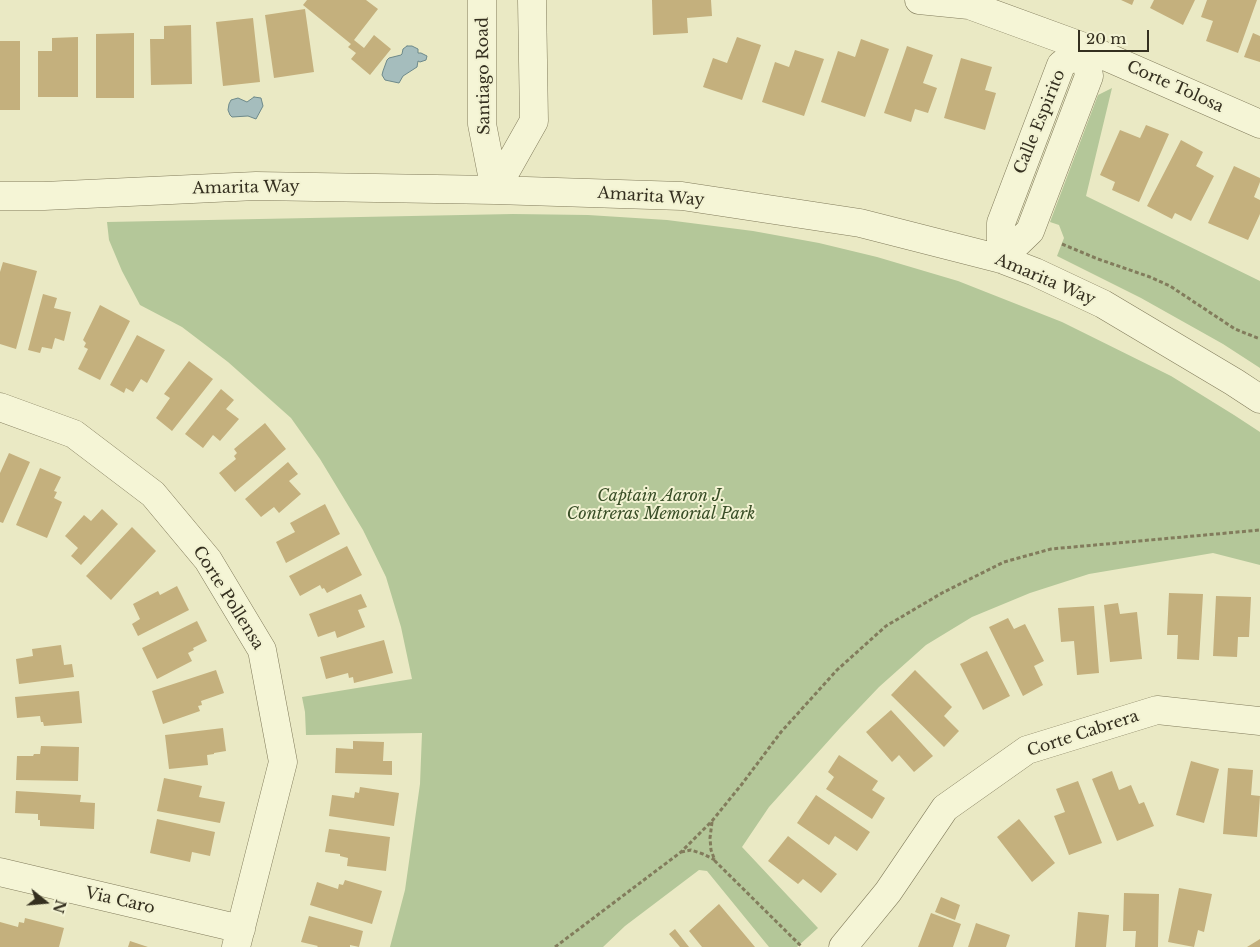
<!DOCTYPE html>
<style>
body{margin:0}
#map{position:relative;width:1260px;height:947px;overflow:hidden;background:#eae9c4;font-family:"Libre Baskerville",serif}
canvas{display:block}
.north{position:absolute;left:20px;top:877px;width:50px;height:50px;-webkit-text-stroke:4px #f2f2d2;paint-order:stroke;rotate:107deg;font-size:14px;font-weight:700;line-height:20px;text-align:center;color:#342f1f}
.north::after{content:'';display:block;margin:auto;width:18px;height:22px;background:#342f1f;clip-path:polygon(50% 0,100% 100%,50% 72%,0 100%)}
.scale{position:absolute;left:1078px;top:30px;width:71px;height:22px;box-sizing:border-box;border:2px solid #342f1f;border-top:0;padding-left:6px;font-size:15px;line-height:18px;white-space:nowrap;color:#342f1f;-webkit-text-stroke:4px #f2f2d2;paint-order:stroke}
</style>
<div id="map">
<canvas width="1260" height="947"></canvas>
<div class="north">N</div>
<div class="scale">20 m</div>
</div>
<script>
const ctx = document.querySelector('canvas').getContext('2d');
ctx.lineJoin = 'round';
function fillPath(path, color) { ctx.fillStyle = color; ctx.fill(path, 'evenodd'); }
const toPath = rows => new Path2D(rows.map(r => 'M' + r).join(''));
function strokePath(path, color, width, dash) { ctx.strokeStyle = color; ctx.lineWidth = width; ctx.lineCap = dash ? 'butt' : 'round'; ctx.setLineDash(dash || []); ctx.stroke(path); }
function write(font, color, halo, rows, align = 'center') {
  ctx.font = font + ' "Libre Baskerville",serif'; ctx.lineWidth = 4; ctx.setLineDash([]); ctx.textBaseline = 'middle'; ctx.strokeStyle = halo; ctx.fillStyle = color; for (const [text, x, y, turn = 0] of rows) {
    ctx.save(); ctx.translate(x, y); ctx.rotate((+turn || 0) * Math.PI / 180); ctx.textAlign = isNaN(turn) ? turn : align; if (halo) ctx.strokeText(text, 0, 0); ctx.fillText(text, 0, 0); ctx.restore();
  }
}
fillPath(toPath([
 [1112,88,1086,196,1260,281,1260,368,1223,344,1141,298,1057,256,1064,238,1059,225,1050,222,1098,95],
 [513,214,588,215,667,220,753,231,819,243,877,257,958,281,1062,322,1171,376,1234,415,1260,432,1260,565,1213,553,1089,574,1030,593,972,617,926,645,879,687,840,728,769,807,742,847,818,928,797,947,769,947,707,871,699,870,625,926,603,947,390,947,405,890,420,784,422,733,306,735,305,712,302,697,412,679,401,627,386,577,363,530,320,459,291,418,228,362,182,327,140,305,122,271,109,240,107,222]
]), '#b4c799');
const water = toPath([
 [407,46,412,46,418,49,418,53,421,53,427,56,426,60,420,62,418,61,417,67,403,76,399,83,385,80,382,75,383,71,387,60,389,58,401,55,402,54,403,49,407,46],
 [254,97,261,98,263,106,256,119,248,116,232,117,230,115,228,110,229,104,231,100,238,98,247,102,254,97]
]);
fillPath(water, '#a5bdbd');
strokePath(water, '#6d898a', 1);
fillPath(toPath([
 [307,0,366,0,378,9,354,40,364,48,374,35,391,49,370,75,351,59,356,53,348,47,351,44,303,5],
 [652,0,711,0,712,16,687,18,688,33,653,35],
 [1121,0,1134,0,1132,5],
 [1154,0,1195,0,1183,25,1150,8],
 [1207,0,1257,0,1238,53,1206,41,1213,21,1201,17],
 [305,9,314,72,274,78,265,15],
 [253,18,260,82,223,86,216,22],
 [191,25,192,84,151,85,150,39,164,39,164,26],
 [134,33,134,98,96,98,96,34],
 [1253,33,1260,36,1260,62,1244,57],
 [78,37,78,97,38,97,38,51,52,51,52,38],
 [737,37,761,45,742,100,703,87,713,58,727,63],
 [861,39,889,49,865,117,821,102,838,51,855,57],
 [0,41,20,41,20,110,0,110],
 [907,46,933,55,923,83,937,88,928,113,915,109,911,122,884,113],
 [795,50,824,59,804,116,762,102,775,62,789,67],
 [961,58,992,67,985,90,996,93,985,130,944,118],
 [1146,125,1169,134,1139,202,1112,190,1115,182,1100,175,1120,130,1140,138],
 [1181,140,1203,152,1196,166,1214,176,1191,221,1175,213,1172,219,1147,206],
 [1234,166,1260,178,1260,182,1254,197,1260,200,1260,214,1248,240,1208,223],
 [3,262,37,271,16,349,0,344,0,272],
 [43,294,57,298,54,308,71,312,64,341,55,338,52,349,42,347,40,353,28,350],
 [100,305,130,321,100,380,78,369,88,349,84,347,86,343,83,340],
 [137,335,165,350,147,383,141,379,133,392,126,388,124,393,110,385],
 [189,361,213,379,172,431,156,418,170,398,164,394],
 [221,389,234,400,226,409,239,419,220,441,213,435,203,448,185,434],
 [265,423,286,449,235,492,219,473,236,459,234,456,237,453,234,449],
 [9,453,30,462,3,523,0,522,0,473],
 [288,462,298,474,289,481,301,494,279,513,274,507,261,517,245,499],
 [40,468,61,477,54,491,57,492,54,498,62,502,47,538,16,525],
 [325,504,340,534,286,563,276,542,295,532,290,523],
 [102,509,118,524,81,565,71,556,78,548,65,536,84,515,91,521],
 [132,527,156,551,111,600,86,576],
 [347,546,362,575,327,593,324,588,322,589,320,585,300,596,289,576],
 [177,586,189,610,138,636,132,624,140,619,133,604,158,591,160,595],
 [1169,593,1203,594,1199,660,1177,659,1178,635,1167,635],
 [361,594,367,607,358,610,365,627,337,638,335,631,318,637,309,614],
 [1216,596,1251,597,1249,637,1238,637,1237,657,1213,656],
 [1118,603,1120,614,1137,612,1142,659,1110,662,1104,605],
 [1094,606,1099,673,1077,675,1074,641,1061,642,1058,608],
 [1008,618,1014,629,1025,624,1044,661,1034,666,1043,685,1023,696,989,627],
 [197,621,207,641,193,648,194,650,188,653,192,661,157,679,142,648],
 [384,640,393,673,354,683,353,677,349,678,348,673,326,679,320,657],
 [61,645,64,665,72,664,74,677,19,684,16,659,33,656,32,649],
 [987,651,1010,696,983,710,960,664],
 [216,670,224,693,201,701,202,705,198,706,200,711,163,724,152,691],
 [915,670,952,707,944,716,959,731,944,747,891,695],
 [79,691,82,723,44,726,43,722,41,722,40,716,17,718,15,697],
 [891,710,933,756,914,772,899,755,892,762,866,732],
 [223,728,226,751,214,753,214,754,207,755,208,765,169,769,165,735],
 [353,741,384,742,383,761,392,761,392,775,335,773,336,748,353,749],
 [41,746,79,747,78,781,16,780,17,756,33,756,34,754,40,754],
 [839,755,878,781,872,790,885,798,872,819,826,789,834,777,828,772],
 [1191,761,1219,769,1204,823,1176,815],
 [1228,768,1253,770,1251,795,1260,796,1257,837,1223,834],
 [1112,771,1119,790,1131,785,1139,804,1144,802,1154,826,1117,841,1092,779],
 [164,778,202,786,199,797,225,802,220,823,157,811],
 [1078,781,1102,843,1069,855,1054,816,1065,812,1056,789],
 [360,787,399,793,394,826,329,816,332,795,354,798,355,792,359,793],
 [16,791,81,795,80,802,95,803,94,829,40,826,40,820,38,820,38,814,15,813],
 [816,795,870,832,857,851,835,836,829,845,797,823],
 [157,819,215,832,210,856,192,852,190,862,150,853],
 [1019,819,1055,863,1032,882,997,837],
 [329,829,390,837,386,871,347,866,348,858,340,856,340,854,325,852],
 [788,836,837,874,821,893,803,879,798,884,768,861],
 [345,880,382,891,372,924,310,905,317,882,338,889,339,884,343,885],
 [1179,888,1212,894,1204,932,1198,930,1194,947,1168,942],
 [1124,893,1159,894,1158,947,1135,947,1136,931,1123,931],
 [941,897,960,905,955,920,935,912],
 [719,904,755,947,702,947,689,931],
 [1078,912,1109,915,1106,947,1075,947],
 [931,913,961,924,953,947,918,947],
 [309,916,363,931,359,947,350,945,350,947,317,947,318,946,301,942],
 [25,918,64,928,59,947,0,947,0,922,18,927,19,922,24,923],
 [976,923,1010,935,1006,947,968,947],
 [675,929,689,947,680,947,669,934],
 [1260,939,1260,947,1247,947],
 [130,941,148,947,128,947]
]), '#c4b07d');
const minor = toPath([
 [482,0,482,124,495,190],
 [919,0,969,5,1084,47,1260,124],
 [1084,47,1089,76,1030,231,1001,259,1001,223,1061,65,1084,47],
 [495,190,534,121,532,0],
 [0,196,44,196,256,186,495,190,682,196,860,223,1001,259,1035,272,1103,304,1234,382,1260,399],
 [0,407,74,434,153,494,208,560,262,650,283,762,236,947],
 [0,872,241,929],
 [843,947,888,892,945,808,1027,750,1157,710,1260,721]
]);
strokePath(minor, '#827c5c', 29);
strokePath(toPath([
 [1062,244,1098,259,1150,277,1170,286,1235,329,1260,339],
 [712,822,710,838,711,850,715,861,802,947],
 [681,852,691,850,703,854,715,860],
 [555,947,681,852,712,821,742,784,781,732,837,670,886,626,942,593,1004,562,1051,549,1260,530]
]), '#827c5c', 3, [4, 2.5]);
strokePath(minor, '#f5f5d6', 28);
write('16px', '#342f1f', '#f2f2d2', [
 ["Santiago Road",484,76,-91],
 ["Corte Tolosa",1175,87,24],
 ["Calle Espirito",1040,122,-68],
 ["Amarita Way",246,188,-1],
 ["Amarita Way",651,197,4],
 ["Amarita Way",1045,280,23],
 ["Corte Pollensa",228,598,58],
 ["Corte Cabrera",1083,734,-18],
 ["Via Caro",120,901,13]
]);
write('italic 16px', '#394e27', '#f2f2d2', [
 ["Captain Aaron J.",661,496],
 ["Contreras Memorial Park",661,514]
]);
</script>
